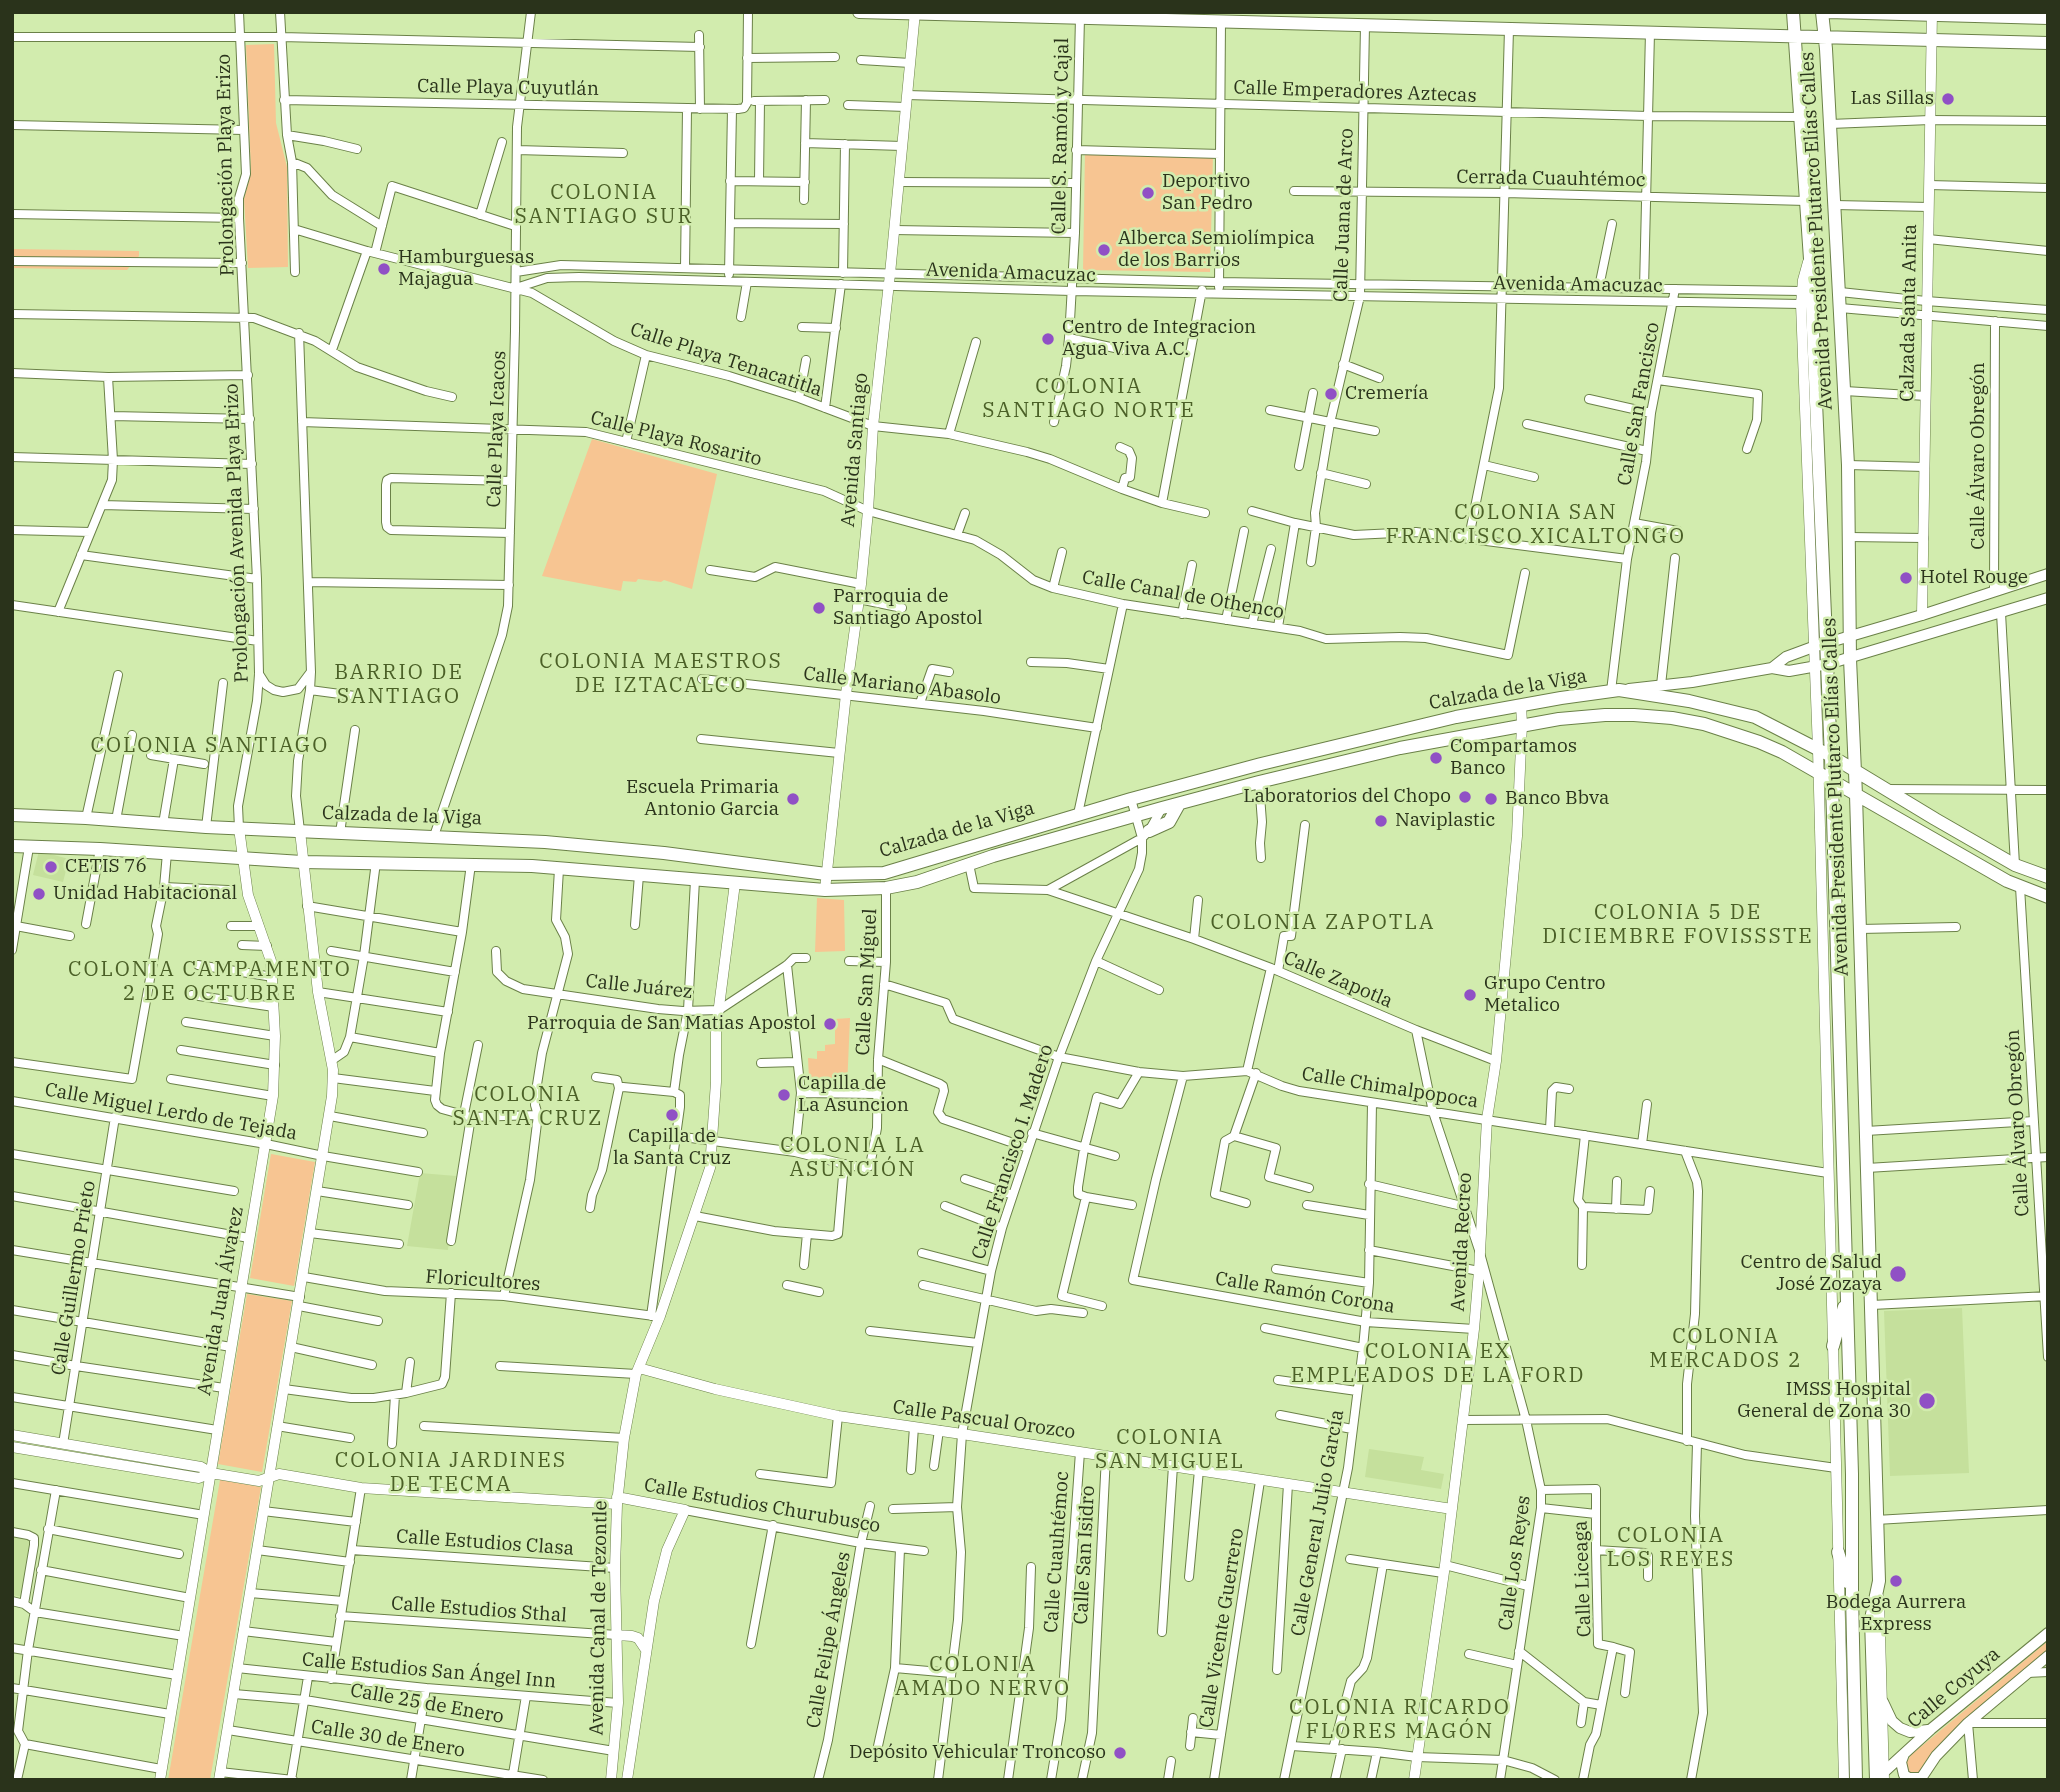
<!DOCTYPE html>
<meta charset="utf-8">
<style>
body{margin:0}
#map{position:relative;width:2060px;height:1792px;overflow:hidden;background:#d2ecae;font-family:"IBM Plex Serif",serif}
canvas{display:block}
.frame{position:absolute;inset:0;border:14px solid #2a331b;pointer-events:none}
</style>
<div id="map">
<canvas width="2060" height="1792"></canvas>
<div class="frame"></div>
</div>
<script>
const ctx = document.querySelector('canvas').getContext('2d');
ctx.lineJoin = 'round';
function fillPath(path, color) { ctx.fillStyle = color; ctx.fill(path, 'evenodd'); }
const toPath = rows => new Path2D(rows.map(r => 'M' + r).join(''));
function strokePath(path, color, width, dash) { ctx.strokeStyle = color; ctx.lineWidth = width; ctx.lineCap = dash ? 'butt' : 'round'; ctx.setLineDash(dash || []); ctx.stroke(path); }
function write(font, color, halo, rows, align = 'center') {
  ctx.font = font + ' "IBM Plex Serif",serif'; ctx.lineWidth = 5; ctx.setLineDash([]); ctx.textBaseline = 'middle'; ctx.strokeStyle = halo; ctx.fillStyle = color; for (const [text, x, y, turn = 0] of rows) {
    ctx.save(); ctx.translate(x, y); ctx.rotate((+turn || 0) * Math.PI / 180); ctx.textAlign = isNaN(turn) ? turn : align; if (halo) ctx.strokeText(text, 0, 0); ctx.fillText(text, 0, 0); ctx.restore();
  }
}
fillPath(toPath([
 [39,851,69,859,63,882,33,875],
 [420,1173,456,1176,448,1250,407,1246],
 [1962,1308,1969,1473,1890,1476,1884,1311],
 [1369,1449,1424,1457,1421,1470,1444,1474,1441,1489,1365,1477],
 [12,1536,28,1538,31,1543,23,1597,12,1595]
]), '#c5e09c');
fillPath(toPath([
 [274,44,276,123,287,167,288,267,248,268,244,199,251,172,246,45],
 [1085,152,1213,156,1210,272,1083,270],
 [12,249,139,251,139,256,127,270,12,268],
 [592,439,717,474,692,589,664,580,661,582,638,579,636,582,623,581,621,591,542,576],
 [817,898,844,900,845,951,815,952],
 [850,1018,847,1088,817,1085,816,1079,809,1078,808,1058,817,1059,817,1051,825,1051,825,1045,835,1044,835,1019],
 [271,1154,315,1162,294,1286,250,1278],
 [247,1294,292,1301,262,1472,218,1464],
 [220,1480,261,1487,210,1780,168,1780],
 [2048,1641,2048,1654,1920,1772,1916,1775,1906,1773,1905,1765,1911,1755]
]), '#f7c592');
const minor = toPath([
 [280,12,287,135,292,162,295,272],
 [699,35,700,109],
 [12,37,281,37,700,47],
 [747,58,835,57],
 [861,60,910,63],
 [907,95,1648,116,1801,117],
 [284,100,738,109,744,108,747,103,748,12],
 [754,101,825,100],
 [848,105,906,107],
 [1830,124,1930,120,2048,121],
 [12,125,244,130],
 [287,135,324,141,357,149],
 [805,143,902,146],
 [517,150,623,153],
 [1076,150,1220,154],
 [292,162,307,168,332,195,382,226],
 [730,181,805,182],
 [759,181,760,101],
 [899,182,1075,183],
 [1929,185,2048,188],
 [1294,191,1505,193,1806,201],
 [804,200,806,100],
 [1835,205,1929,207],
 [12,214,239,218],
 [480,215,502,142],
 [730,223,844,224],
 [294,229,367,251,532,293,614,341,646,355,729,376,799,398,873,426,949,434,1027,452,1050,459,1122,489,1162,503,1205,513],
 [894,230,1075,233],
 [1928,239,2048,251],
 [375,253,392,186,515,226],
 [12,261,242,263],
 [685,268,687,109],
 [516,272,561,265,1218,282,1801,291],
 [843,273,845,144],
 [729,274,732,109],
 [1219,287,1221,21],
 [1599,287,1612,224],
 [516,288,547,278,579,277,1072,291,1801,304],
 [1644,288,1650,32],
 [1840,292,1926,301,2048,310],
 [1840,308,2048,326],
 [12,314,254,318,315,341,357,367,426,391,452,397],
 [741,317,747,282],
 [802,327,836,328],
 [299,333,311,672,310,690,298,761,296,796,300,831],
 [1069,338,1124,350],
 [332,350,367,251],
 [1343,364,1379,378],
 [12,373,108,377,248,375],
 [1658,380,1758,394,1757,420,1747,449],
 [1845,391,1926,396],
 [799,398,806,360],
 [1589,399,1651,413],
 [825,408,841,284],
 [1270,410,1375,431],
 [112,416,250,419],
 [302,422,586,432,824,491,868,511,975,540,1001,555,1033,580,1053,588,1123,604,1300,631,1326,639,1400,637,1426,638,1508,655,1525,573],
 [1054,422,1066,366,1069,338,1075,233,1080,17],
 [1527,424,1647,451],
 [949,434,976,342],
 [626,442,646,355],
 [1120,447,1129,451,1132,458,1130,477,1125,478,1122,489],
 [12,457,252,464],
 [1484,465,1534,477],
 [1848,465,1925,467],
 [1299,466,1313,393],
 [1321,473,1366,484],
 [1162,503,1202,290],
 [102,505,254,509],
 [1252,511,1295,523,1354,535,1416,532,1627,559],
 [1634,523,1678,531],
 [12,530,90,532],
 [510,533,391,530,387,527,386,522,386,485,387,480,391,478,511,481],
 [957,535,965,513],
 [1469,537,1499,388,1509,29],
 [1849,537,1924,538],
 [81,555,257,579],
 [1311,562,1316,527,1315,513,1330,423,1360,296,1365,25],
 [710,570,755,577,775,567,861,584],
 [308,582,509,585],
 [1053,588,1062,552],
 [1994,591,1995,321],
 [859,599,902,608],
 [12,605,258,641],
 [58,612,112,480,113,460,108,377],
 [2001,613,2015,865],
 [1182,614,1192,565],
 [1226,620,1244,531],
 [1252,624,1271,549],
 [1278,627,1295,523],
 [1031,662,1067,663,1109,669],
 [259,674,266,685,274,690,283,692,298,689,310,673],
 [702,679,984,711,1097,728],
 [1661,685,1675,558],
 [310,690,355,696],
 [1611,691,1627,559,1646,462,1651,413,1675,289],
 [920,703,932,669,949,672],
 [701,739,839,753],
 [151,755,204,764],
 [1259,782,1262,822,1260,843,1261,858],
 [1886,789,2048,790],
 [1078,814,1123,604],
 [86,818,118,675],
 [116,820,132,735],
 [163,824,174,759],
 [206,827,223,683],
 [239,828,238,806,257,701,259,674,257,579,239,218,239,198,246,174,239,12],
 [340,833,355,730],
 [434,836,502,635,508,606,515,331,517,127,531,12],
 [471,864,462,932,440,1053,435,1100,437,1105,442,1109,471,1117,538,1115],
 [969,864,974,888,1048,890,1142,838,1149,831,1162,808],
 [164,887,228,890],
 [2020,887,2048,1357],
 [1048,890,1194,939,1271,968,1416,1030,1496,1061],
 [307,906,462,932],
 [86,924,100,849],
 [635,925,639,875],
 [16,926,70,936],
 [231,926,259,926],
 [1860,929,1956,927],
 [1194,939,1198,900],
 [242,945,267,946],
 [12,950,29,847],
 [331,951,455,972],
 [496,951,497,972,506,981,523,989,658,1009,683,1011,719,1010,787,965,794,958,806,958],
 [849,961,886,962],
 [1096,961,1159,990],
 [198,965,273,977],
 [787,965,801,1093,795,1152],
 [1278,971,1284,936,1291,936,1305,825],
 [884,984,946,1003,953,1019,1059,1057,1139,1072,1183,1076,1247,1071,1282,1086,1299,1091,1828,1173],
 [318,992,448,1012],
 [192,995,274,1007],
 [186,1022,275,1036],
 [1416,1030,1433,1112,1480,1253,1526,1420,1541,1490,1541,1508,1500,1780],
 [350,1037,440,1053],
 [181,1050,275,1065],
 [878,1059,940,1084,943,1086,944,1091,938,1112,943,1119,1028,1148],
 [331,1061,344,1052,350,1037,364,956,376,862],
 [12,1062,132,1079,158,934,156,926,164,887,167,853],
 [761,1063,797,1062],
 [1247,1071,1271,968],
 [1183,1076,1156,1179,1133,1280,1366,1322,1474,1329],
 [596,1077,617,1080,619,1088],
 [333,1078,435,1091],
 [171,1079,273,1096],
 [619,1088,623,1087,674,1092],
 [801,1093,876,1094],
 [12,1101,266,1144,323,1156,418,1172],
 [464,1114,478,1045],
 [330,1116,423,1133],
 [1550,1129,1552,1091,1556,1087,1569,1089],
 [1866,1131,2034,1121],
 [1032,1133,1115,1156],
 [676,1136,795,1152,844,1164,865,1168,870,1166,877,1128,878,1059,886,962,886,888],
 [1234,1136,1276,1148,1269,1177,1309,1188],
 [1234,1136,1225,1141,1215,1194,1246,1203],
 [1234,1136,1256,1073],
 [1642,1144,1647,1104],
 [1685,1151,1697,1182,1698,1191,1695,1314,1687,1384,1687,1441],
 [12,1154,234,1191],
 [1867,1168,2048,1157],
 [965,1179,1013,1195],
 [1369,1184,1466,1207],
 [317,1191,408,1205],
 [12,1196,249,1238],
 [1086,1197,1062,1296,1102,1306],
 [1132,1205,1086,1197,1078,1194,1078,1187,1084,1149,1097,1097,1120,1104,1139,1072],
 [1307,1205,1369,1215],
 [945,1206,1002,1228],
 [1583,1207,1648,1210,1650,1191],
 [1583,1207,1578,1200,1585,1135],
 [590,1208,592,1195,602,1170,619,1088],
 [1616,1209,1617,1181],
 [695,1216,774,1231,832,1236,838,1234,844,1164],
 [310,1233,399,1244],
 [451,1241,471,1117],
 [12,1250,300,1297],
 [1369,1250,1479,1271],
 [922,1253,991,1271],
 [804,1265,807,1234],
 [1582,1265,1583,1207],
 [1276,1269,1369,1283],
 [304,1277,385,1291,504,1296,654,1316],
 [787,1285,819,1292],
 [923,1285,1036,1311,1051,1309,1083,1313],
 [504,1296,530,1180,538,1115,535,1105,536,1091,542,1053,568,954,565,937,556,920,559,869],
 [1872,1305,2048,1296],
 [299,1306,378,1321],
 [12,1310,231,1347],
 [651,1316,680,1107,680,1095,674,1092,679,1055,688,1010,695,880],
 [1265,1328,1363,1348],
 [870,1331,978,1343],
 [291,1347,372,1365],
 [12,1355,76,1366,224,1388],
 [500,1366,636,1374],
 [1278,1380,1357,1391],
 [284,1389,351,1398,374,1398,406,1393,442,1384,445,1377,451,1293],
 [406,1393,410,1362],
 [12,1397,217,1430],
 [1280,1415,1352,1429],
 [1463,1420,1607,1419,1745,1455,1836,1468],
 [277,1426,350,1438],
 [424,1426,624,1438],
 [63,1444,115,1117],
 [392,1444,395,1395],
 [934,1466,939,1430],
 [911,1470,914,1427],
 [760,1474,831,1483,838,1416],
 [12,1483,204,1515],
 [1541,1490,1596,1489,1596,1550,1598,1644,1613,1647,1596,1734,1590,1745,1583,1780],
 [1541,1508,1596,1514],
 [893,1509,957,1507],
 [685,1510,861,1543,924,1551],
 [263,1511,356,1522],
 [1876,1520,2048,1510],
 [48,1529,179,1554],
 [12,1532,28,1535,34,1538,34,1545,24,1604],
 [257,1550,350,1562],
 [352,1550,615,1568],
 [1596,1550,1645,1553,1648,1556,1648,1577],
 [1350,1559,1443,1573],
 [1445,1565,1528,1586],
 [41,1570,190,1598],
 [1189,1577,1199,1470],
 [250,1593,343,1601],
 [12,1601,24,1604,35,1612,184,1636],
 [340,1616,617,1635],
 [243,1631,336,1642],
 [1162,1632,1173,1466],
 [751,1644,773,1525],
 [1613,1647,1630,1652,1625,1693],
 [12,1648,177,1675],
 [1519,1651,1584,1702,1601,1705],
 [1469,1654,1517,1665],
 [237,1668,426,1688,618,1703],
 [895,1668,951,1673],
 [1277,1670,1288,1484],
 [2027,1673,2048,1672],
 [331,1679,361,1488],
 [12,1688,170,1714],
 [234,1694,305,1700,614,1751],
 [1581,1723,1584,1702],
 [228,1730,543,1780],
 [1191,1732,1221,1735],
 [25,1744,161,1769],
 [878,1746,895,1668,900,1549],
 [1190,1746,1193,1718],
 [1292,1746,1377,1752,1417,1757,1503,1760,1532,1768,1555,1780],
 [1333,1749,1351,1681,1363,1668,1367,1658,1383,1564],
 [220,1772,293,1780],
 [17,1780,25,1744,18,1731,28,1650,56,1490],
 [291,1780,308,1677],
 [411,1780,426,1688],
 [512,1780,526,1696],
 [818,1780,828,1740,861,1543,870,1506],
 [938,1780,958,1620,961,1552,957,1507,962,1434,991,1271,1002,1228,1059,1057,1096,961,1139,869,1142,853,1142,838,1131,799],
 [1008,1780,1029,1628,1031,1567],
 [1051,1780,1061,1719,1080,1452],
 [1082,1780,1092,1733,1106,1456],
 [1168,1780,1171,1761],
 [1214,1780,1260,1481],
 [1284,1780,1348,1468,1363,1348,1369,1283,1372,1103],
 [1335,1780,1342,1749],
 [1371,1780,1377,1752],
 [1691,1780,1703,1713,1695,1516,1697,1443],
 [1973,1780,1968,1723,2048,1723]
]);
const tertiary = toPath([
 [1808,262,1803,280,1801,304,1818,749,1844,1780],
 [1922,615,1932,12],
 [825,890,846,694,861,584,868,511,873,426,890,274,915,12],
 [639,1368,715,1389,838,1416,962,1434,1452,1509],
 [12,1435,201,1467,211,1473,259,1481,279,1474,361,1488,617,1504],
 [12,1447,199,1478,211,1473],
 [617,1497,685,1510,667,1550,654,1601,627,1780],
 [1879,1598,1884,1780],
 [617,1635,632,1636,638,1638,646,1650],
 [160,1780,273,1096,275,1036,271,961,248,895,239,828],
 [219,1780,332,1096,333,1070,318,992,300,831],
 [611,1780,618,1703,615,1568,617,1504,624,1438,636,1374,660,1316,710,1168,716,1082,716,1030,735,883],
 [1414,1780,1445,1565,1474,1329,1479,1271,1487,1119,1496,1061,1517,836,1522,724,1521,705]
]);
const secondary = toPath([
 [1772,668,1786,657,1813,647,1922,615,2048,574],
 [1629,689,1692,682,1772,668,1789,671,1828,664,2048,598],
 [1883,1702,1892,1721,1900,1728,1910,1732,1928,1730],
 [1904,1754,1901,1762,1904,1775,1909,1778,1921,1778],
 [1884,1772,1931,1729,2048,1633],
 [1920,1780,1936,1756,1968,1723,2048,1656]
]);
const primary = toPath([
 [859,12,2048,43],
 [1793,12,1810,259,1832,782,1852,1474,1852,1595,1856,1780],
 [1822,12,1826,49,1848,465,1850,659,1856,795,1879,1581,1871,1619,1876,1780],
 [1828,12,2048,18],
 [12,815,86,818,206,827,545,842,664,853,826,874,884,873,1131,799,1261,764,1456,717,1561,698,1619,690,1689,701,1755,717,1831,756,1935,819,2015,865,2048,877],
 [1149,831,1169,822,1179,804],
 [12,846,100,849,302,862,532,866,825,890,886,888,917,882,993,856,1162,808,1259,782,1400,748,1559,719,1605,715,1634,715,1672,718,1704,724,1759,742,1782,752,2007,881,2048,897],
 [1833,1346,1844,1307],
 [1838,1552,1847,1582]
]);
strokePath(minor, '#6b8148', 10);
strokePath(tertiary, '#6b8148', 11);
strokePath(secondary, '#6b8148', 12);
strokePath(primary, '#6b8148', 14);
strokePath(minor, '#fff', 8);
strokePath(tertiary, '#fff', 10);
strokePath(secondary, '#fff', 10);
strokePath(primary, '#fff', 12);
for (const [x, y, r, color] of [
 [1948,99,7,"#9050c5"],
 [1148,193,7,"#9050c5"],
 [1104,250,7,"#9050c5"],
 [384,269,7,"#9050c5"],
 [1048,339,7,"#9050c5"],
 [1331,394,7,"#9050c5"],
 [1906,578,7,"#9050c5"],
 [819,608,7,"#9050c5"],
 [1436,758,7,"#9050c5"],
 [1465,797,7,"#9050c5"],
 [793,799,7,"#9050c5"],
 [1491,799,7,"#9050c5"],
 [1381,821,7,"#9050c5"],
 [51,867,7,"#9050c5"],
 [39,894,7,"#9050c5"],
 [1470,995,7,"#9050c5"],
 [830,1024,7,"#9050c5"],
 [784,1095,7,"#9050c5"],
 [672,1115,7,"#9050c5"],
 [1898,1274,9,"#9050c5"],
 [1927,1401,9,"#9050c5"],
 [1896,1581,7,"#9050c5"],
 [1120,1753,7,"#9050c5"]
]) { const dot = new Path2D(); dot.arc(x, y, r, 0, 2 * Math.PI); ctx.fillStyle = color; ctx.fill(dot); strokePath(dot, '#d2ecae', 2.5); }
write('19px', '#2a331b', '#d2ecae', [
 ["Calle Playa Cuyutlán",508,88,1],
 ["Calle Emperadores Aztecas",1355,92,2],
 ["Calle S. Ramón y Cajal",1061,136,-89],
 ["Prolongación Playa Erizo",226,165,-91],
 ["Cerrada Cuauhtémoc",1551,179,1],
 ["Calle Juana de Arco",1344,215,-88],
 ["Avenida Presidente Plutarco Elías Calles",1817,231,-93],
 ["Avenida Amacuzac",1011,273,2],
 ["Avenida Amacuzac",1578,285,1],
 ["Calzada Santa Anita",1909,313,-89],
 ["Calle Playa Tenacatitla",726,360,18],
 ["Calle San Fancisco",1639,404,-80],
 ["Calle Playa Icacos",497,429,-88],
 ["Calle Playa Rosarito",676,439,14],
 ["Avenida Santiago",855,450,-85],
 ["Calle Álvaro Obregón",1979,456,-90],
 ["Prolongación Avenida Playa Erizo",237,533,-92],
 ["Calle Canal de Othenco",1183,595,10],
 ["Calle Mariano Abasolo",902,686,7],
 ["Calzada de la Viga",1508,690,-10],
 ["Avenida Presidente Plutarco Elías Calles",1836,797,-92],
 ["Calzada de la Viga",402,816,2],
 ["Calzada de la Viga",957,830,-16],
 ["Calle Zapotla",1338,980,23],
 ["Calle San Miguel",867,982,-87],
 ["Calle Juárez",639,987,6],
 ["Calle Chimalpopoca",1390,1088,9],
 ["Calle Miguel Lerdo de Tejada",171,1112,10],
 ["Calle Álvaro Obregón",2018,1123,-93],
 ["Calle Francisco I. Madero",1013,1152,-72],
 ["Avenida Recreo",1462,1242,-87],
 ["Calle Guillermo Prieto",74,1278,-81],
 ["Floricultores",483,1281,4],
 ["Calle Ramón Corona",1305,1293,9],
 ["Avenida Juan Álvarez",221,1301,-80],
 ["Calle Pascual Orozco",984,1420,8],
 ["Calle Estudios Churubusco",762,1506,10],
 ["Calle General Julio García",1318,1523,-80],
 ["Calle Estudios Clasa",485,1543,4],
 ["Calle Cuauhtémoc",1057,1552,-86],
 ["Calle San Isidro",1085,1555,-87],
 ["Calle Los Reyes",1515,1563,-82],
 ["Calle Liceaga",1583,1579,-92],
 ["Calle Estudios Sthal",479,1610,4],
 ["Avenida Canal de Tezontle",599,1618,-89],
 ["Calle Vicente Guerrero",1222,1628,-81],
 ["Calle Felipe Ángeles",829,1640,-80],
 ["Calle Estudios San Ángel Inn",429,1671,5],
 ["Calle Coyuya",1954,1688,-40],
 ["Calle 25 de Enero",427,1704,10],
 ["Calle 30 de Enero",388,1739,9]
]);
write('19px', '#2a331b', '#d2ecae', [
 ["Las Sillas",1934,99,"right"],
 ["Deportivo",1162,182],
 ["San Pedro",1162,204],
 ["Alberca Semiolímpica",1118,239],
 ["de los Barrios",1118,261],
 ["Hamburguesas",398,258],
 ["Majagua",398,280],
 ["Centro de Integracion",1062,328],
 ["Agua Viva A.C.",1062,350],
 ["Cremería",1345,394],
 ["Hotel Rouge",1920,578],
 ["Parroquia de",833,597],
 ["Santiago Apostol",833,619],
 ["Compartamos",1450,747],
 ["Banco",1450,769],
 ["Escuela Primaria",779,788,"right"],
 ["Antonio Garcia",779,810,"right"],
 ["Laboratorios del Chopo",1451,797,"right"],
 ["Banco Bbva",1505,799],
 ["Naviplastic",1395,821],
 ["CETIS 76",65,867],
 ["Unidad Habitacional",53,894],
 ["Grupo Centro",1484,984],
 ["Metalico",1484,1006],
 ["Parroquia de San Matias Apostol",816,1024,"right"],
 ["Capilla de",798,1084],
 ["La Asuncion",798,1106],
 ["Capilla de",672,1137,"center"],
 ["la Santa Cruz",672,1159,"center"],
 ["Centro de Salud",1882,1263,"right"],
 ["José Zozaya",1882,1285,"right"],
 ["IMSS Hospital",1911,1390,"right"],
 ["General de Zona 30",1911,1412,"right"],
 ["Bodega Aurrera",1896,1603,"center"],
 ["Express",1896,1625,"center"],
 ["Depósito Vehicular Troncoso",1106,1753,"right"]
], 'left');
ctx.letterSpacing = '2px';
write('21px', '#4b6027', '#d2ecae', [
 ["COLONIA",604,193],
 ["SANTIAGO SUR",604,217],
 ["COLONIA",1089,387],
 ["SANTIAGO NORTE",1089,411],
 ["COLONIA SAN",1536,513],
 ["FRANCISCO XICALTONGO",1536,537],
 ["COLONIA MAESTROS",661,662],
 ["DE IZTACALCO",661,686],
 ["BARRIO DE",399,673],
 ["SANTIAGO",399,697],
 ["COLONIA SANTIAGO",210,746],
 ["COLONIA 5 DE",1678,913],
 ["DICIEMBRE FOVISSSTE",1678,937],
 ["COLONIA ZAPOTLA",1323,923],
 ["COLONIA CAMPAMENTO",210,970],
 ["2 DE OCTUBRE",210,994],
 ["COLONIA",528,1095],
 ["SANTA CRUZ",528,1119],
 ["COLONIA LA",853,1146],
 ["ASUNCIÓN",853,1170],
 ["COLONIA",1726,1337],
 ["MERCADOS 2",1726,1361],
 ["COLONIA EX",1438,1352],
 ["EMPLEADOS DE LA FORD",1438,1376],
 ["COLONIA",1170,1438],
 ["SAN MIGUEL",1170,1462],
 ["COLONIA JARDINES",451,1461],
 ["DE TECMA",451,1485],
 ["COLONIA",1671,1536],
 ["LOS REYES",1671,1560],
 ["COLONIA",983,1665],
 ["AMADO NERVO",983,1689],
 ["COLONIA RICARDO",1400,1708],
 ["FLORES MAGÓN",1400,1732]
]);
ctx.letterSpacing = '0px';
</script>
